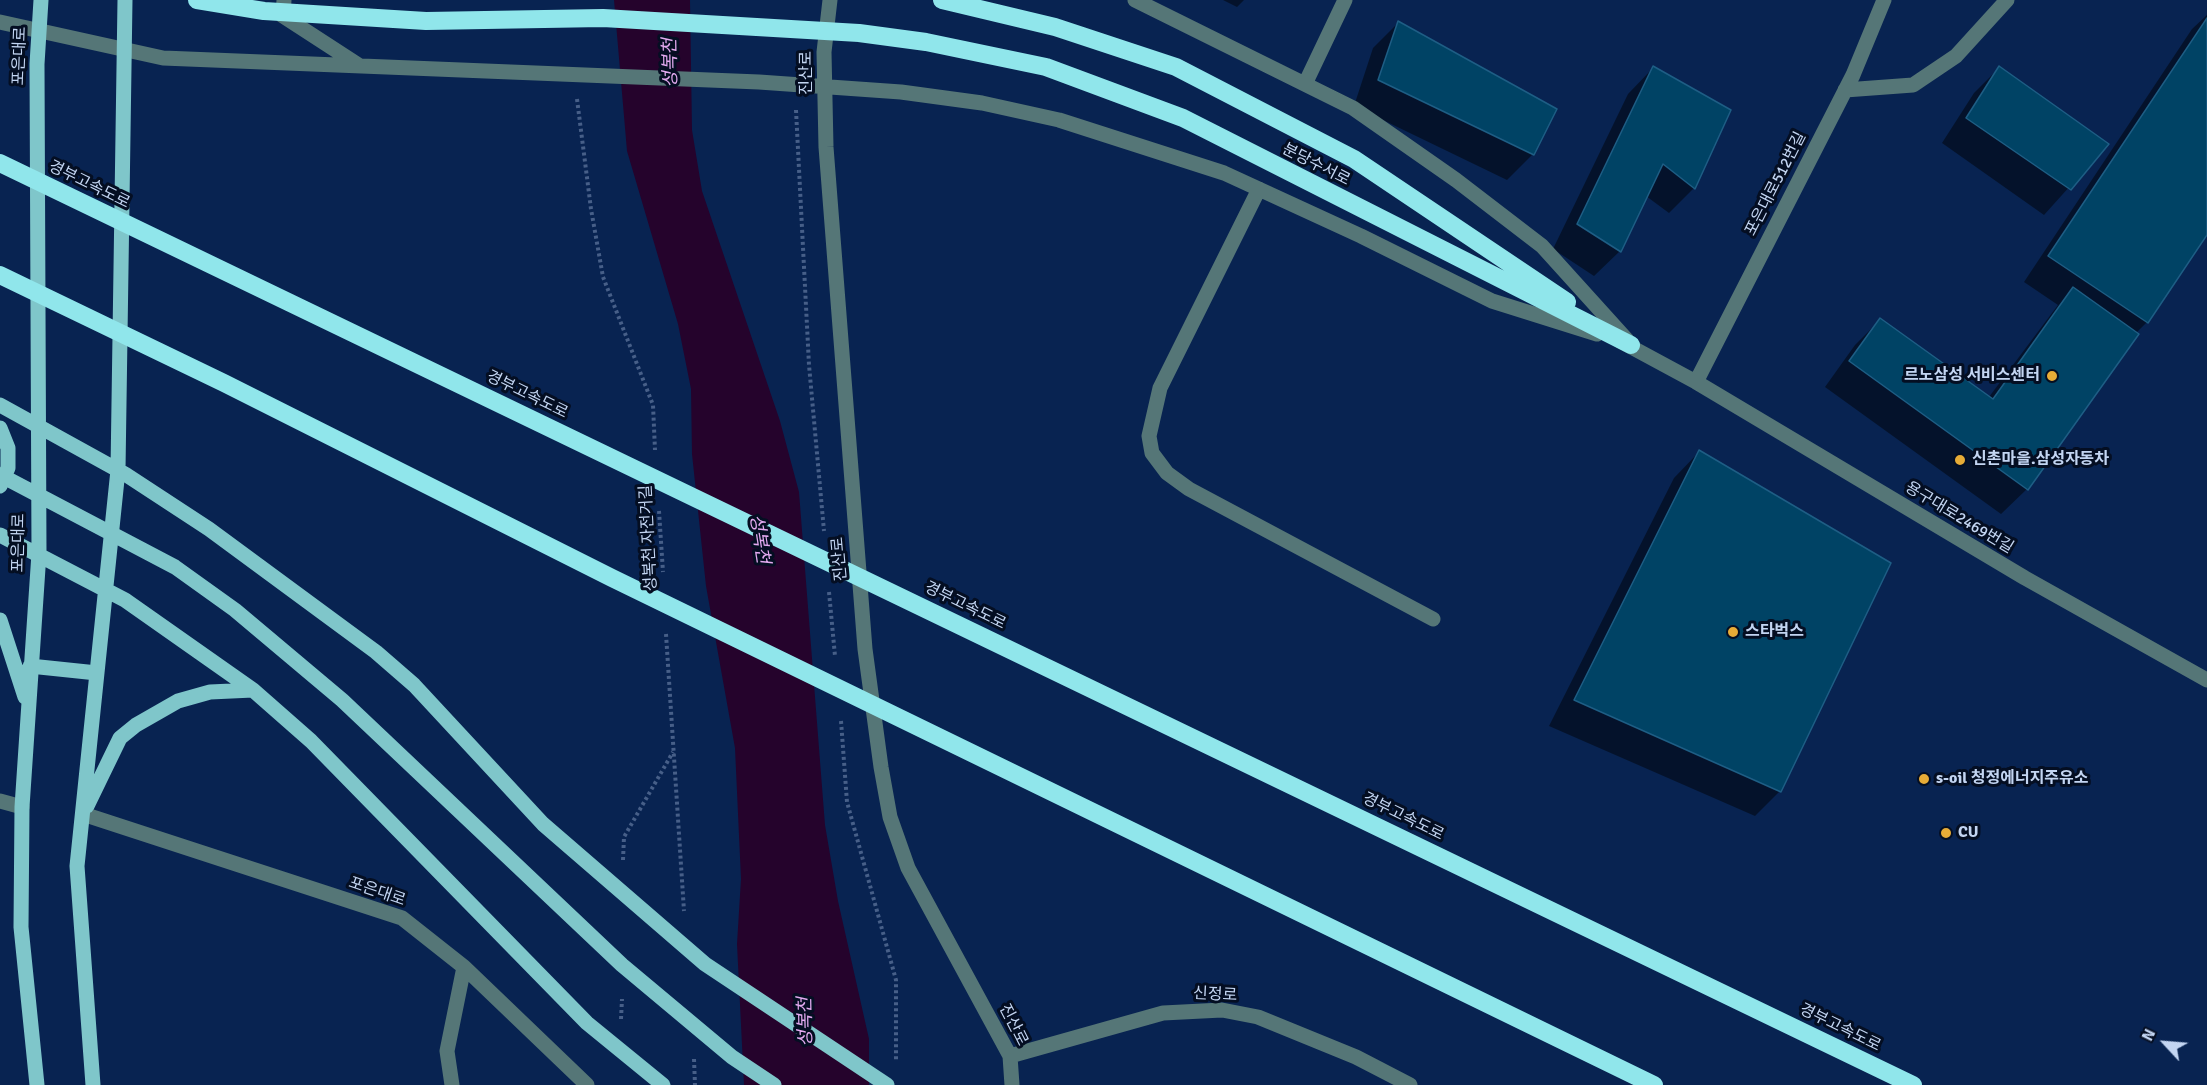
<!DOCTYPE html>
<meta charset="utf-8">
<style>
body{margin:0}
#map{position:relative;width:2207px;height:1085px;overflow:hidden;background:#082351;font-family:Signika,sans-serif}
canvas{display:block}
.north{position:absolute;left:2135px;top:1013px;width:60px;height:60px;-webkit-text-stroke:4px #040e22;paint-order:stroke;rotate:296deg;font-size:16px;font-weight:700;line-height:24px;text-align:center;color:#c3d5f2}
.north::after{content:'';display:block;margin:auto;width:21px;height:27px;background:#c3d5f2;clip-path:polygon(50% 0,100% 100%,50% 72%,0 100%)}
</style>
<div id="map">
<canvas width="2207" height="1085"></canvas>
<div class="north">N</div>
</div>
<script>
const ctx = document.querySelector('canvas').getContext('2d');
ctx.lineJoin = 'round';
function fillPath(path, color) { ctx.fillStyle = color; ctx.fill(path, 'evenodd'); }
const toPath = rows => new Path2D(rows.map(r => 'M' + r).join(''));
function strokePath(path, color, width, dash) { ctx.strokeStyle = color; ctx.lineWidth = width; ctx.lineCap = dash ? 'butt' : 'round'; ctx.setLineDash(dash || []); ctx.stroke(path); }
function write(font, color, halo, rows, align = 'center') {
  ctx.font = font + ' Signika,"Noto Sans KR",sans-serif'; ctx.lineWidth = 6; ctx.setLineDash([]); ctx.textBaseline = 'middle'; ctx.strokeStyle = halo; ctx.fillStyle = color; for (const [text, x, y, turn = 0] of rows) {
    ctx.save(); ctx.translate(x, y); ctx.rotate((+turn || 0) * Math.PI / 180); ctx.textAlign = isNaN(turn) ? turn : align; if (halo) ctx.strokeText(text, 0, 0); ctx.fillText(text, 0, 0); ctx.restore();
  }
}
fillPath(toPath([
 [614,0,690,0,692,130,702,191,780,421,799,492,825,825,838,901,869,1039,869,1085,744,1085,737,944,741,879,735,748,706,586,692,454,691,389,678,324,627,151]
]), '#25032c');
fillPath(toPath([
 [1223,0,1244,0,1237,7],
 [2207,15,2207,232,2147,322,2136,333,2027,489,2001,514,1825,387,1855,345,1880,320,1989,397,2058,305,2024,282,2192,29],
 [1398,23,1533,154,1507,180,1354,106,1373,48],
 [1653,68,1694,188,1669,213,1646,196,1620,251,1594,276,1553,249,1628,94],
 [1999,68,2107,145,2044,215,1942,143,1974,93],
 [1699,452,1780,791,1755,816,1549,726,1674,478]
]), '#0007');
const building = toPath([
 [2207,18,2207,235,2148,323,2048,256,2207,18],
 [1398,21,1557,109,1534,155,1378,80,1398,21],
 [1653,66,1731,110,1695,189,1663,164,1621,252,1577,224,1653,66],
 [1999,66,2109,144,2071,190,1966,118,1999,66],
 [2073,287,2139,334,2028,490,1849,361,1880,318,1993,399,2073,287],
 [1699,450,1891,563,1781,792,1574,700,1699,450]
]);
fillPath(building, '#004365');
strokePath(building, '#1e5e85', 1.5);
strokePath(toPath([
 [577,99,591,209,603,277,653,405,655,450],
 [796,110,809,365,824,531],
 [659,511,663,572],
 [829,592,835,656],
 [666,634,684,911],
 [841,721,847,802,896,980,896,1060],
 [623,860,624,837,673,752],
 [621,1019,622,999],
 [694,1059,695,1085]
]), '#475f88', 4, [3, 3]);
strokePath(toPath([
 [284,0,283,16,360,66],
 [830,0,824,52,826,147,865,649,881,767,890,817,908,868,1010,1056,1012,1085],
 [1135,0,1353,108,1456,180,1542,246,1627,340],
 [0,22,163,58,759,82,901,92,982,103,1059,120,1224,173,1361,236,1492,301,1597,334],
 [1305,84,1345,0],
 [1845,90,1913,85,1956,56,2007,0],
 [1259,189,1160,388,1149,436,1152,453,1167,473,1189,489,1433,619],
 [1620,341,1696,382,2025,578,2207,680],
 [1696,382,1853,75,1884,0],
 [0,801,22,807],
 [83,814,402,918,464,967,447,1051,452,1085],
 [464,967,587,1085],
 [1010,1056,1163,1013,1222,1010,1258,1017,1356,1057,1410,1085]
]), '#557677', 15);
strokePath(toPath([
 [0,405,125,474,209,529,376,652,414,685,543,824,705,964,887,1085],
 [0,428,8,448,8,468,0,486],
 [0,475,175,567,235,610,342,700,622,965,732,1057,774,1085],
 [0,535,125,600,253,690,311,741,587,1023,663,1085],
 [0,620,25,697],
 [30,666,97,673],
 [87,806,120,738,136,725,178,701,210,692,253,690],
 [37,1085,21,927,22,807,39,553,37,64,41,0],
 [93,1085,77,866,118,470,125,0]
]), '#7fc6ca', 15);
strokePath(toPath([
 [197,0,264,11,426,21,603,18,859,33,926,42,1046,67,1183,118,1631,345],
 [942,0,1055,27,1176,67,1354,159,1567,302],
 [0,163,1913,1085],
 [0,275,224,383,612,578,1654,1085]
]), '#90e6eb', 18);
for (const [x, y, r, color] of [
 [2052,376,6,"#e7ac37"],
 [1960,460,6,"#e7ac37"],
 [1733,632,6,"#e7ac37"],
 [1924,779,6,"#e7ac37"],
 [1946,833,6,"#e7ac37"]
]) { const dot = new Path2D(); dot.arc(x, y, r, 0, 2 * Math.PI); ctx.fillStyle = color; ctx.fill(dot); strokePath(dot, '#040e22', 2); }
write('16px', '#c3d5f2', '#040e22', [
 ["포은대로",20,56,-88],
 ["진산로",807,73,-90],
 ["분당수서로",1316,165,27],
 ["포은대로512번길",1776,184,-63],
 ["경부고속도로",89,185,26],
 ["경부고속도로",527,395,26],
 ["용구대로2469번길",1959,518,31],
 ["성복천 자전거길",649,538,-93],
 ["포은대로",19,543,-89],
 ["진산로",840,559,-95],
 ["경부고속도로",965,606,26],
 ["경부고속도로",1403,817,26],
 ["포은대로",377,892,19],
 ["신정로",1215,995,3],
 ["진산로",1013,1025,63],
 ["경부고속도로",1840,1028,26]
]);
write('bold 16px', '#c3d5f2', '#040e22', [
 ["르노삼성 서비스센터",2040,376,"right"],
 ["신촌마을.삼성자동차",1972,460],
 ["스타벅스",1745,632],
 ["s-oil 청정에너지주유소",1936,779],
 ["CU",1958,833]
], 'left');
write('italic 18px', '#e3aaf0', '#040e22', [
 ["성복천",671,63,-91],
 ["성복천",759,539,81],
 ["성복천",806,1022,-91]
]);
</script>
